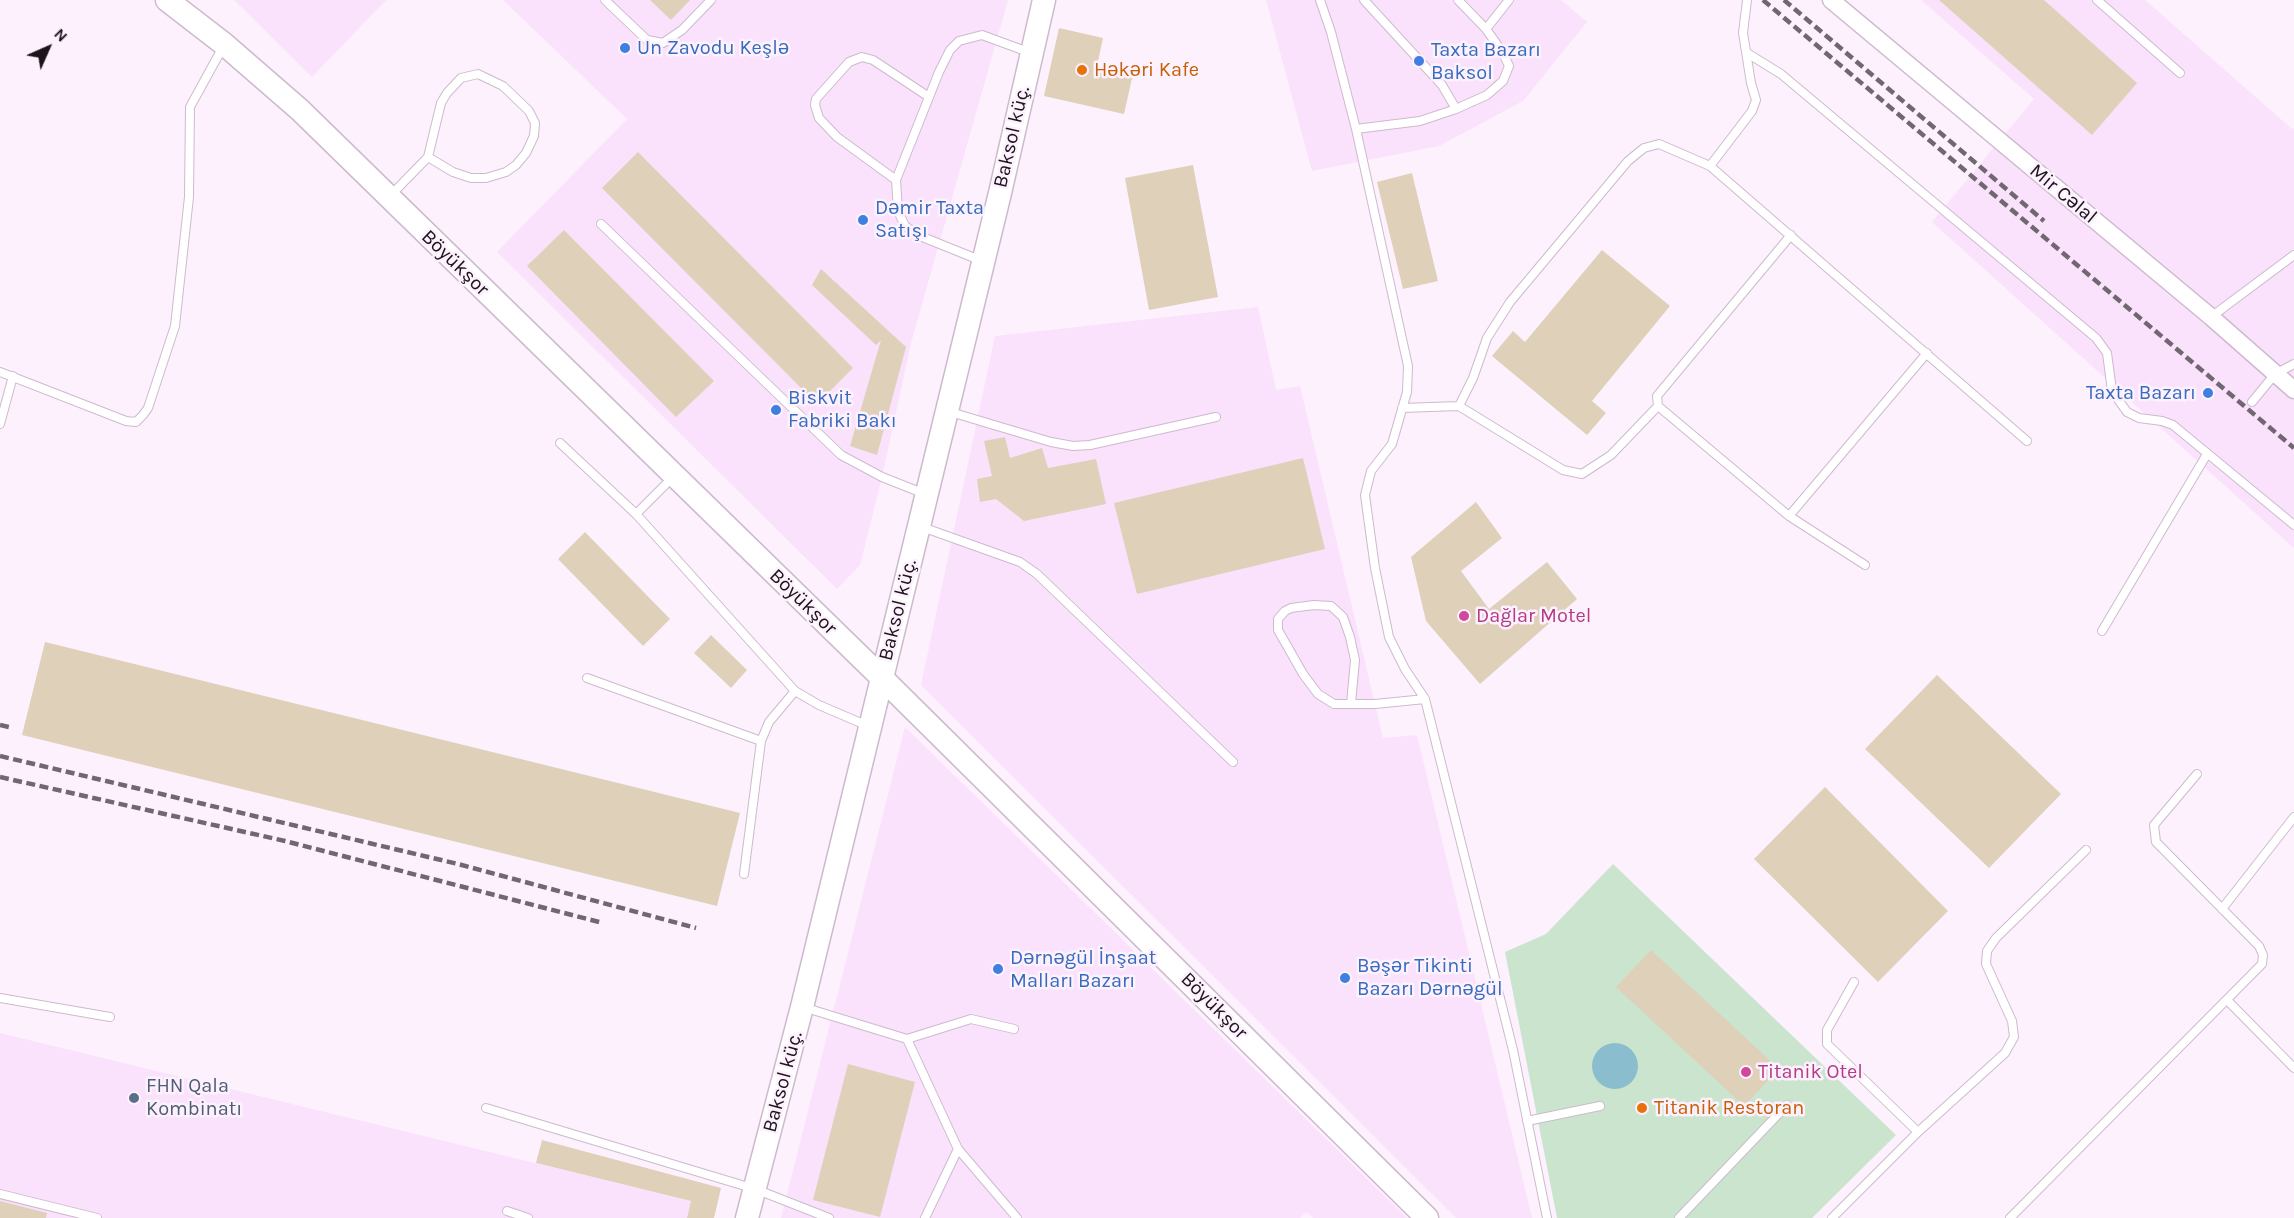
<!DOCTYPE html>
<meta charset="utf-8">
<style>
body{margin:0}
#map{position:relative;width:2294px;height:1218px;overflow:hidden;background:#fdf1fe;font-family:Karla,sans-serif}
canvas{display:block}
.north{position:absolute;left:18px;top:18px;width:60px;height:60px;-webkit-text-stroke:4px #fdf1fe;paint-order:stroke;rotate:45deg;font-size:16px;font-weight:700;line-height:24px;text-align:center;color:#1b141b}
.north::after{content:'';display:block;margin:auto;width:21px;height:27px;background:#1b141b;clip-path:polygon(50% 0,100% 100%,50% 72%,0 100%)}
</style>
<div id="map">
<canvas width="2294" height="1218"></canvas>
<div class="north">N</div>
</div>
<script>
const ctx = document.querySelector('canvas').getContext('2d');
ctx.lineJoin = 'round';
function fillPath(path, color) { ctx.fillStyle = color; ctx.fill(path, 'evenodd'); }
const toPath = rows => new Path2D(rows.map(r => 'M' + r).join(''));
function strokePath(path, color, width, dash) { ctx.strokeStyle = color; ctx.lineWidth = width; ctx.lineCap = dash ? 'butt' : 'round'; ctx.setLineDash(dash || []); ctx.stroke(path); }
function write(font, color, halo, rows, align = 'center') {
  ctx.font = font + ' Karla,sans-serif'; ctx.lineWidth = 5; ctx.setLineDash([]); ctx.textBaseline = 'middle'; ctx.strokeStyle = halo; ctx.fillStyle = color; for (const [text, x, y, turn = 0] of rows) {
    ctx.save(); ctx.translate(x, y); ctx.rotate((+turn || 0) * Math.PI / 180); ctx.textAlign = isNaN(turn) ? turn : align; if (halo) ctx.strokeText(text, 0, 0); ctx.fillText(text, 0, 0); ctx.restore();
  }
}
fillPath(toPath([
 [234,0,386,0,312,77],
 [503,0,1008,0,911,343,882,477,860,565,837,589,497,252,627,119],
 [1266,0,1561,0,1587,22,1523,101,1439,146,1312,171],
 [1921,0,2145,0,2292,129,2294,128,2294,548,1932,222,2034,99],
 [1258,307,1276,390,1300,386,1383,738,1417,735,1532,1218,1456,1218,921,685,995,336],
 [905,727,1407,1218,1313,1218,1306,1212,1300,1218,781,1218],
 [0,1033,691,1201,687,1218,0,1218]
]), '#fae1fc');
fillPath(toPath([
 [1613,864,1896,1135,1812,1218,1557,1218,1505,952,1546,934]
]), '#cae4ce');
fillPath(toPath([
 '1592 1066a23 23 0 1 1 46 0a23 23 0 1 1-46 0Z'
]), '#8abdce');
fillPath(toPath([
 [650,0,690,0,671,20],
 [1939,0,2044,0,2137,83,2092,135],
 [1059,28,1103,38,1097,66,1133,74,1124,114,1044,96],
 [638,152,853,368,817,404,602,188],
 [1193,165,1218,297,1149,310,1125,178],
 [1412,173,1438,281,1403,289,1377,182],
 [564,230,714,381,676,417,527,266],
 [1602,250,1670,306,1592,401,1606,413,1587,435,1492,356,1513,331,1525,342],
 [821,269,906,347,877,455,850,446,881,340,876,345,812,285],
 [1005,437,1010,458,1042,448,1048,468,1096,459,1106,504,1024,521,996,499,980,502,977,479,992,476,984,441],
 [1303,458,1325,549,1137,594,1114,503],
 [1476,502,1502,538,1461,571,1489,609,1547,562,1577,599,1480,684,1426,621,1411,557],
 [585,532,670,619,643,646,558,559],
 [711,635,747,670,731,688,694,653],
 [45,642,740,813,717,906,22,735],
 [1937,675,2061,794,1989,868,1865,749],
 [1825,787,1948,911,1878,982,1754,859],
 [1651,950,1779,1069,1744,1106,1616,987],
 [848,1064,915,1082,880,1217,813,1200],
 [542,1140,721,1188,714,1218,687,1218,691,1201,536,1163],
 [0,1201,47,1213,46,1218,0,1218]
]), '#dfd0b9');
const lane = toPath([
 [605,0,647,40,663,43,682,30,711,0],
 [1320,0,1331,32,1356,129,1408,366,1407,392,1392,444,1371,471,1365,495,1375,568,1389,637,1405,669,1425,699,1513,1050,1547,1218],
 [1364,0,1442,85,1456,109],
 [1747,0,1743,33,1751,83,1756,100,1752,111,1710,166,2027,441],
 [2097,0,2180,73],
 [1486,29,1509,0],
 [1747,53,1781,74,2096,338,2107,353,2112,391,2127,412,2139,418,2162,421,2173,425,2294,525],
 [1356,129,1420,121,1456,109,1487,95,1503,81,1509,66,1503,53,1486,29,1458,0],
 [896,180,837,137,819,118,815,105,816,99,849,62,862,57,873,60,929,97],
 [389,197,428,157,441,103,447,93,461,78,478,74,503,86,529,111,535,123,534,136,526,153,516,165,506,172,486,178,471,178,453,172,428,157],
 [601,224,841,455,882,477,925,494],
 [1791,235,1657,396,1658,406,1789,516,1865,565],
 [982,261,920,236,905,226,898,211,896,180,939,72,950,50,959,41,982,35,1031,53],
 [2211,317,2294,255],
 [0,372,126,421,136,422,143,415,148,408,175,326,189,197,190,107,224,45],
 [2252,402,2275,374,2294,364],
 [1459,406,1563,470,1582,474,1611,455,1658,406],
 [1402,408,1459,406,1473,378,1487,338,1510,302,1628,161,1644,148,1659,144,1710,166],
 [947,411,1051,442,1073,446,1090,445,1216,417],
 [0,424,13,376],
 [560,443,636,514,795,691,819,705,868,726],
 [636,514,673,477],
 [1789,516,1927,353],
 [922,527,1020,562,1037,574,1233,762],
 [2102,631,2207,454],
 [587,678,761,741],
 [1351,704,1334,704,1318,694,1303,674,1278,630,1278,619,1285,611,1291,608,1314,605,1331,606,1343,617,1350,637,1355,660,1351,704,1375,704,1425,699],
 [744,874,761,741,769,722,795,691],
 [2222,909,2294,817],
 [1854,982,1827,1030,1827,1044,1918,1132],
 [0,998,110,1017],
 [2227,1000,2294,1068],
 [803,1007,907,1039],
 [1014,1029,971,1019,907,1039,958,1149,1017,1218],
 [486,1108,755,1189,829,1218],
 [1527,1121,1600,1106],
 [0,1194,97,1218],
 [507,1211,528,1218],
 [925,1218,958,1149],
 [1679,1218,1787,1105],
 [1832,1218,1918,1132,2005,1053,2014,1037,2012,1021,1986,964,1987,951,1996,938,2086,850],
 [2010,1218,2262,964,2263,955,2259,946,2156,842,2154,825,2197,774]
]);
const street = toPath([
 [1831,0,2211,317,2294,390]
]);
const secondary = toPath([
 [167,0,224,44,300,110,881,677,1427,1218],
 [747,1218,802,1007,1000,193,1044,0]
]);
strokePath(lane, '#cdbace', 10);
strokePath(street, '#cdbace', 19);
strokePath(secondary, '#cdbace', 25);
strokePath(lane, '#fff', 8);
strokePath(street, '#fff', 16);
strokePath(secondary, '#fff', 22);
strokePath(toPath([
 [1763,0,2294,448],
 [1784,0,2044,221],
 [0,725,9,727],
 [0,756,458,864,696,928],
 [0,777,285,841,603,923]
]), '#706770', 4.5, [9, 4.5]);
for (const [x, y, r, color] of [
 [625,48,6,"#3f7fe0"],
 [1419,61,6,"#3f7fe0"],
 [1082,70,6,"#e8710a"],
 [863,220,6,"#3f7fe0"],
 [2208,393,6,"#3f7fe0"],
 [776,410,6,"#3f7fe0"],
 [1464,616,6,"#d1479c"],
 [998,969,6,"#3f7fe0"],
 [1345,978,6,"#3f7fe0"],
 [1746,1072,6,"#d1479c"],
 [134,1098,6,"#5c6f8a"],
 [1642,1108,6,"#e8710a"]
]) { const dot = new Path2D(); dot.arc(x, y, r, 0, 2 * Math.PI); ctx.fillStyle = color; ctx.fill(dot); strokePath(dot, '#fdf1fe', 2); }
write('20px', '#366cbe', '#fdf1fe', [
 ["Un Zavodu Keşlə",637,48],
 ["Taxta Bazarı",1431,50],
 ["Baksol",1431,73],
 ["Dəmir Taxta",875,208],
 ["Satışı",875,231],
 ["Taxta Bazarı",2196,393,"right"],
 ["Biskvit",788,398],
 ["Fabriki Bakı",788,421],
 ["Dərnəgül İnşaat",1010,958],
 ["Malları Bazarı",1010,981],
 ["Bəşər Tikinti",1357,966],
 ["Bazarı Dərnəgül",1357,989]
], 'left');
write('20px', '#c56008', '#fdf1fe', [
 ["Həkəri Kafe",1094,70],
 ["Titanik Restoran",1654,1108]
], 'left');
write('20px', '#1b141b', '#fdf1fe', [
 ["Baksol küç.",1012,137,-77],
 ["Mir Cəlal",2063,194,40],
 ["Böyükşor",455,263,44],
 ["Böyükşor",803,602,44],
 ["Baksol küç.",898,610,-76],
 ["Böyükşor",1214,1006,45],
 ["Baksol küç.",783,1082,-75]
]);
write('20px', '#b23c85', '#fdf1fe', [
 ["Dağlar Motel",1476,616],
 ["Titanik Otel",1758,1072]
], 'left');
write('20px', '#4e5e75', '#fdf1fe', [
 ["FHN Qala",146,1086],
 ["Kombinatı",146,1109]
], 'left');
</script>
